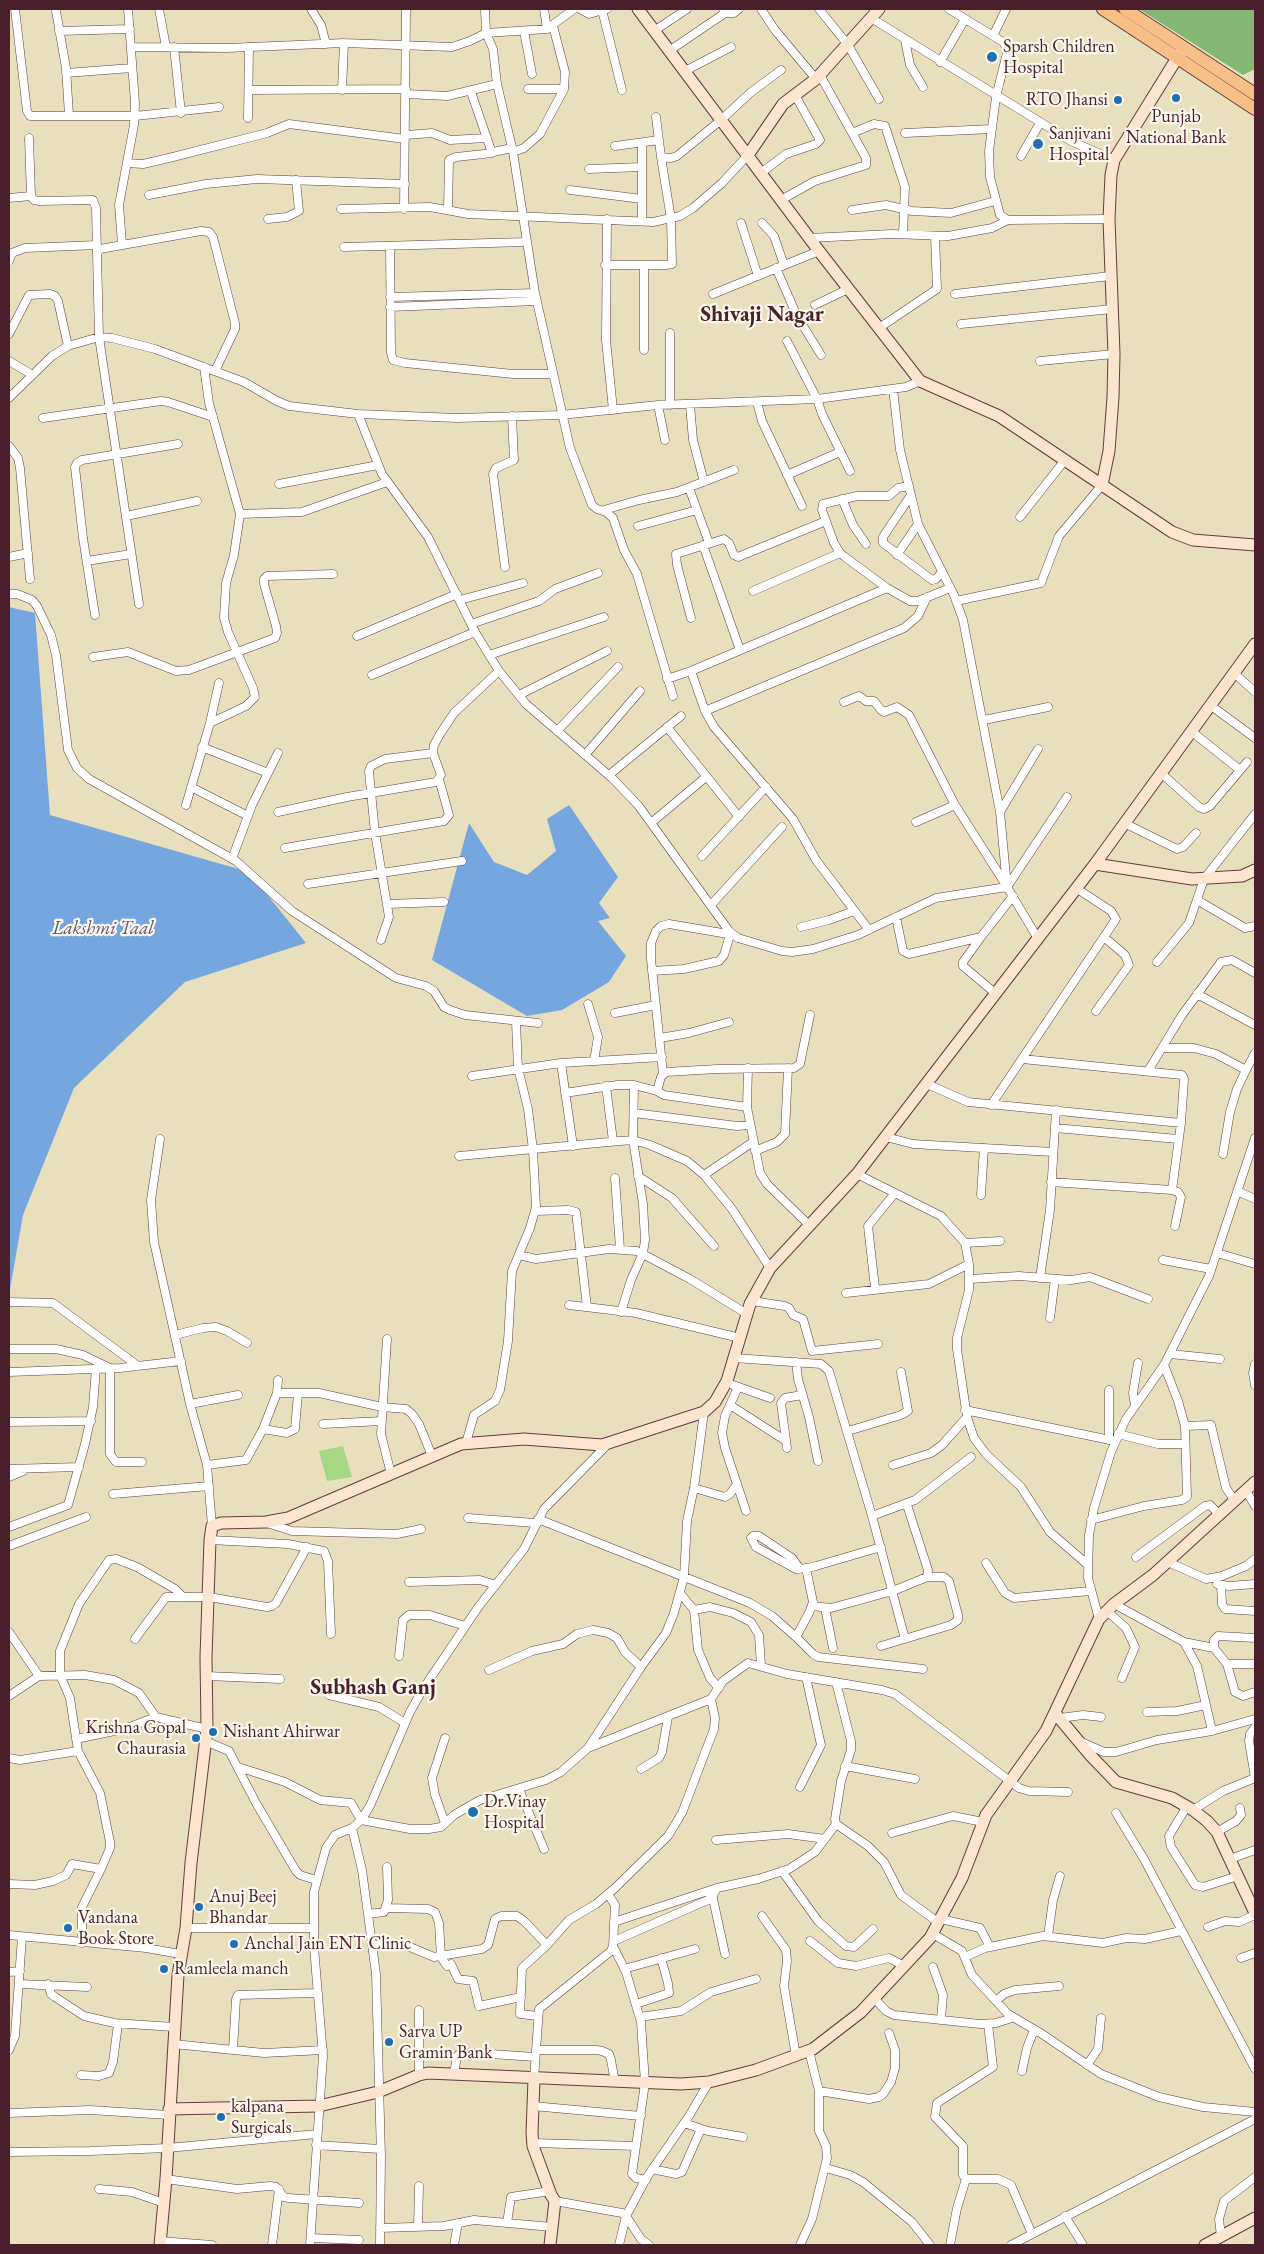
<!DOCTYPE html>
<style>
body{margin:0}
#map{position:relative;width:1264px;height:2254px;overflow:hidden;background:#e8e0bc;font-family:"EB Garamond",serif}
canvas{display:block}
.frame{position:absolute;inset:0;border:10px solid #4a1f2b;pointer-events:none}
</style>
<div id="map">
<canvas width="1264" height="2254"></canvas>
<div class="frame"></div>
</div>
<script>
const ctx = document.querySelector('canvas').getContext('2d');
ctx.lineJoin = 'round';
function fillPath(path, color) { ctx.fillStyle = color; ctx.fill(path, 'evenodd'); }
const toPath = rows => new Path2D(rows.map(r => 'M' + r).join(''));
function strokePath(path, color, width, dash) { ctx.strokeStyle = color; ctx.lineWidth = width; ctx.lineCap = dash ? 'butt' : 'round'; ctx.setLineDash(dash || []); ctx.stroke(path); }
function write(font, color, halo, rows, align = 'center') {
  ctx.font = font + ' "EB Garamond",serif'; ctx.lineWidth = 4.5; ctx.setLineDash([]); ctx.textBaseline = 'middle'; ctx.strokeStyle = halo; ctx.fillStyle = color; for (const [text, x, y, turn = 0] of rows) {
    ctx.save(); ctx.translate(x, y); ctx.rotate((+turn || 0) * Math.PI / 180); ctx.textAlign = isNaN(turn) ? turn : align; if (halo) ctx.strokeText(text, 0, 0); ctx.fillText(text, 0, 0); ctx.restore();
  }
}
fillPath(toPath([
 [343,1446,352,1477,327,1481,319,1451]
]), '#a5d785');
fillPath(toPath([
 [1139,9,1255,9,1255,69,1243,75]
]), '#84b872');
fillPath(toPath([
 [9,607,35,613,50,815,249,872,306,943,185,982,74,1088,23,1215,9,1295],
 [569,805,618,877,599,903,610,918,598,921,626,956,609,982,562,1010,527,1016,432,960,469,823,494,862,527,875,556,851,547,819]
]), '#76a6e0');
const street = toPath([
 [15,9,27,111,30,116,135,116,219,107],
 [159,9,166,47],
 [311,9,321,25,326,44],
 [485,9,486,33,493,49,497,84,513,152,535,293,570,448,592,505,597,509,606,512,613,518,624,550,637,574,673,696],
 [544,9,547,29],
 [580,9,589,14,607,9],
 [761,9,775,30,816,79],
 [819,9,848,45,879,99],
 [949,9,1003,42,1008,49,996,97,989,151,990,177,1000,215,1008,220,1109,219],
 [602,10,622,90],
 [56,11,66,68,69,115],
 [725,13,734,13,739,9],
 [871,18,1071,141,1114,160],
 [59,31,130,29],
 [524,31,532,74],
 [654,31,687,9],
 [993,36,1006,9],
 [905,40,910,65,923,87],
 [131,47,227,48,344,43,452,47,470,41,486,33,547,29,574,9],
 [174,47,181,113],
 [669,51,725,13,723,9],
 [940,62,965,19],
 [685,71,731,47],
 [66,73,132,68],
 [528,89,564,89],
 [249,90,406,89],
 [342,90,344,43],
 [471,92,492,153],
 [406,94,447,96,497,84],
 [656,117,661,157,671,158,677,156,721,120,750,93,781,70],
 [248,118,249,47],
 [852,133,874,124,885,126,905,187,903,234],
 [905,133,992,129],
 [406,135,432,133,450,140,487,138],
 [29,138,31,196,34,200,39,201,93,200,96,208,97,253],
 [642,143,642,221],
 [615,146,659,140],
 [513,152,524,148,540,134,564,89,565,72,553,26],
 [1021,156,1040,123],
 [127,163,143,164,173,157,267,133,289,124,405,139],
 [589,169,642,167],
 [761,173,786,154,816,144,820,140,795,95],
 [570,190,642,199],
 [149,195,206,184,257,179,405,184],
 [9,198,31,196],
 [781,200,815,181,866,165,866,158,820,75],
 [341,209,430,207,468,214,653,222,680,216,693,208,722,183,748,155],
 [404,209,406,9],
 [448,210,449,160,456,157,484,154,512,148],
 [852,210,886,205,912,211,951,213,995,201],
 [268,219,287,217,299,211,296,180],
 [607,219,606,340,613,410],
 [741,223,758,276],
 [762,223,774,236,784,265],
 [809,238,892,234,948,236,992,228,1008,220],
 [122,244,119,205,134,125,135,103,128,9],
 [390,246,391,353,393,360,405,363,513,374,553,374],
 [344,247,526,242],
 [9,261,12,253,25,248,97,245],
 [605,265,666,265,672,264,671,219,661,157],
 [644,265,644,350],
 [776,268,797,316,821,355],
 [713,294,819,251],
 [955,294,1110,276],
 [390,297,535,293],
 [815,305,848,289],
 [390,307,537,301],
 [961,324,1112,309],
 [879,328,937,289,935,236],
 [9,334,29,295,50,294,55,296,58,301,68,346],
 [787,341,817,399,822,414,850,471],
 [9,361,31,374],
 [1040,361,1114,354],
 [893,389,900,450,918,524,954,595,963,620,1000,812,1007,887,1037,937],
 [9,398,52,356,68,346,99,337,112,338,155,349,244,382,277,401,289,406,358,414,457,418,561,415,658,405,817,399,906,387,920,381],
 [757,402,762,421,802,506],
 [658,405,665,440],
 [670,405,670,333],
 [690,405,693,440,704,482],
 [358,414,382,474,428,537,475,632,499,671,526,704,612,778,638,805,729,931,738,938,782,951,792,952,813,949,858,935,936,898,1007,887,1067,797],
 [43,418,161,401,168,402,213,417],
 [9,446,18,458,20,468,30,579],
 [787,475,840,452],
 [279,484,378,465],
 [909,486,898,488,889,496,857,496,823,504,822,510,834,543,840,553,845,557,887,588,910,601,918,601,950,588],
 [689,488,709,543],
 [911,495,883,537,883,543,932,580,936,579,942,572],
 [842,499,853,525,866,544],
 [604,510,639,500,677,492,734,470],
 [240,514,302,512,387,482],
 [126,516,197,501],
 [1020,517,1065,460],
 [638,526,697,510],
 [703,545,740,650],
 [897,555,918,524],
 [9,557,28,553],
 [87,561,131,554],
 [505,567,493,474,496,468,514,460,512,416],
 [753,591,840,553],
 [9,594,17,594,32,600,37,606,51,635,56,655,68,750,77,768,89,779,236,861,292,911,396,978,426,986,434,991,444,1007,450,1010,465,1015,538,1023],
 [460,600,523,583],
 [956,601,1041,583,1059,536,1102,485],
 [139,604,99,337,97,253,100,249,201,231,209,232,213,237,235,323,235,329,215,371],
 [95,615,83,538,75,467,77,463,82,460,178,444],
 [691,618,677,565,676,554,724,539,729,543,734,555,738,557,826,521],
 [471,624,539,601,555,589,598,573],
 [357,636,457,594],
 [489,655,604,617],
 [93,657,128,652,176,671,189,670,275,638,277,633,276,626,264,584,264,579,267,576,333,574],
 [691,671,705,711,714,727,793,819,816,860,869,930],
 [1234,673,1255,692],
 [372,675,475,632],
 [667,679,691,671,887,588],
 [519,695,607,651],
 [844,702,859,696,866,701,874,701,881,710,884,712,897,707,909,715,955,805,1006,885],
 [1210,705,1255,738],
 [705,711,904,628,918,616,927,597],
 [984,720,1048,707],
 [210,723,219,683],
 [667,727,739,817],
 [557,731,618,667],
 [1191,731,1240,770],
 [202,747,268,773],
 [585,755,640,691],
 [1161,773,1199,807,1204,809,1210,806,1247,762],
 [609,775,681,716],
 [191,787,248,816],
 [186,805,210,723,246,706,255,697,253,688,228,632,224,618,226,583,234,555,240,514,209,403,204,367],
 [278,812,347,797,436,782,441,775,433,753,434,745,440,734,454,713,499,671],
 [1000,812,1038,749],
 [916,822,955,805],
 [651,823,706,777],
 [1124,823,1177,849,1183,847,1196,833],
 [285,848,444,821,449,815,439,779],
 [702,856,766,787],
 [232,859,252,805,278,753],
 [308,884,462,861],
 [1197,900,1245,928,1255,926],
 [387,904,444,902],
 [711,905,782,827],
 [896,917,903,951,909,954,981,937,1013,896],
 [801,927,829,920,854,911],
 [981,937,963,962,963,966,995,993],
 [381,940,389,917,375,833,369,771,371,766,385,759,433,753],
 [1157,962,1189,923,1204,879,1255,814],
 [652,971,684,969,719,961,724,955,730,935],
 [1197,994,1255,1025],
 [588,1004,598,1037,594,1061],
 [1096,1011,1129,965,1125,955,1104,937],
 [615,1013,656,1005],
 [660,1038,689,1033,729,1022],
 [1162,1048,1194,1048,1216,1054,1246,1070,1255,1053],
 [561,1063,573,1146],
 [748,1068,747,1107,760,1173,767,1184,809,1225],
 [1148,1071,1182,1015,1221,962,1232,960,1255,973],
 [663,1074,651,959,651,943,656,931,661,926,669,924,734,935],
 [472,1076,561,1063,662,1057],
 [927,1084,968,1102,1181,1123,1184,1079,1182,1075,1022,1059],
 [606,1086,613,1141],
 [657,1091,664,1095,747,1107],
 [565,1093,617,1085,634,1085,657,1091,661,1077,666,1072,717,1069,794,1068,800,1064,810,1015],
 [991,1105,1116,919,1111,911,1076,888],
 [634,1113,737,1126,750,1125],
 [1055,1128,1178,1139],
 [886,1137,913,1144,1053,1152],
 [160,1139,151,1200,154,1242,190,1404,207,1465,212,1526],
 [755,1151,777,1142,785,1134,788,1068],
 [1223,1154,1230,1112,1237,1089,1246,1070],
 [459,1156,620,1141,633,1140,650,1145,687,1161,704,1175,732,1209,770,1268],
 [857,1174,941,1216,965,1243,969,1264,969,1290,957,1338,957,1349,967,1417,974,1438,986,1454,1021,1487,1050,1532,1088,1565],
 [704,1175,753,1142],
 [638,1176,672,1198,714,1246],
 [615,1178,620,1249],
 [1051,1182,1172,1190,1181,1123],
 [1172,1190,1178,1192,1181,1197,1175,1226],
 [1237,1191,1255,1199],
 [981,1195,984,1148],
 [535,1211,568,1210,576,1212,587,1307],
 [965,1243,1000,1241],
 [1217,1253,1255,1264],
 [519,1255,536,1259,609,1249,637,1251,690,1279,747,1314],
 [1163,1260,1211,1269],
 [1040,1278,1050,1210,1056,1110],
 [970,1279,1019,1276,1071,1280,1090,1277,1148,1299],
 [875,1288,868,1226,895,1193],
 [846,1293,929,1284,969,1264],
 [752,1301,785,1306,789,1308,793,1315,803,1319,812,1351,878,1344],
 [9,1302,53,1303,138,1366],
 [569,1305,636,1313,740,1338],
 [621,1312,631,1280,643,1253,645,1240,643,1204,633,1140,634,1085],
 [1050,1318,1055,1279],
 [175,1335,203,1328,216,1327,227,1331,247,1343],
 [387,1339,381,1434,391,1474],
 [9,1349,56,1349,83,1355,110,1368,110,1454,116,1462,142,1462],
 [1170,1354,1220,1359],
 [734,1358,821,1364,829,1371,872,1516,905,1639],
 [796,1362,798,1379,809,1417,818,1461],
 [1255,1364,1253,1373,1255,1385],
 [9,1372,120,1368,181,1361],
 [733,1385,770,1398],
 [738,1387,725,1416,722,1433,725,1448,746,1511],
 [277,1393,319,1393,382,1407,406,1409,412,1414,419,1424,432,1456],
 [190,1404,238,1395],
 [730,1405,786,1441],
 [1135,1406,1133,1393,1138,1363],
 [965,1410,1115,1441],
 [9,1422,91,1421],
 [323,1424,382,1421],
 [1185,1426,1211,1425,1226,1488,1235,1501],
 [263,1429,287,1433,295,1429,298,1393],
 [848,1431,901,1415,908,1411,901,1372],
 [1118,1434,1158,1444,1185,1444],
 [1109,1440,1109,1390],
 [466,1443,474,1415,495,1401,500,1390,508,1341,512,1271,530,1228,536,1207,533,1150,528,1109,518,1068,516,1022],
 [787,1448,781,1403,785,1398,802,1395],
 [207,1465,246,1460,263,1429,277,1393,278,1380],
 [893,1465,931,1453,942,1445,967,1417],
 [9,1469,79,1467],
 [9,1477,23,1471],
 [694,1488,725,1497,730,1494,737,1484],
 [1246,1491,1255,1506],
 [113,1494,209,1486],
 [872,1516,915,1500,971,1457],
 [468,1518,535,1523],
 [538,1519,750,1603,772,1616,796,1637,813,1654,818,1657,923,1669],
 [1091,1520,1144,1506,1182,1500,1187,1497,1185,1426,1178,1401,1164,1365],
 [267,1523,292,1531,397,1534,421,1529],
 [9,1527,68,1505,85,1444,93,1407,96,1368],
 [210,1540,288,1544,324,1551,328,1561,331,1634],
 [9,1546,86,1517],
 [1136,1557,1205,1506,1210,1505,1220,1515],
 [1168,1562,1206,1579,1222,1576,1246,1566,1255,1559],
 [986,1563,1005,1593,1014,1598,1090,1591],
 [800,1569,792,1558,759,1536,753,1536,751,1538,756,1547,796,1569,808,1568,816,1566,881,1547],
 [409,1582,480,1580,496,1585],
 [1217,1584,1229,1586,1255,1584],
 [1221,1585,1222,1604,1225,1609,1255,1611],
 [680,1593,694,1610,698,1650,710,1678,719,1688],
 [1114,1604,1184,1642,1214,1648],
 [812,1606,831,1608,893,1591,927,1577,928,1570,907,1505],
 [825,1608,833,1648],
 [694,1610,710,1607,733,1613,751,1622,759,1635,761,1666],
 [1107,1611,1126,1628,1135,1647,1122,1678],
 [1099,1619,1088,1578,1089,1535,1094,1508,1111,1452,1126,1419,1164,1365,1209,1276,1255,1138],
 [9,1632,39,1676],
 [796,1637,809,1613,813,1602,806,1568],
 [1255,1638,1218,1636,1214,1640,1214,1648,1227,1664,1235,1692,1243,1696,1255,1692],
 [135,1639,166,1597,209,1597,267,1607,272,1606,276,1603,307,1547],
 [1184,1642,1197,1666,1212,1731],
 [881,1646,951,1625,958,1620,958,1615,949,1581,944,1577,927,1577],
 [399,1656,403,1620,409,1615,430,1615,465,1626],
 [1227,1664,1255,1664],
 [489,1670,532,1651,563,1644,577,1634,593,1630,608,1633,617,1638,625,1652,641,1667],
 [206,1676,280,1679],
 [836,1682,851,1741,851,1750,841,1781,835,1819,836,1824,868,1846,884,1862,901,1895,939,1923],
 [329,1695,379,1707,405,1723],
 [9,1696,39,1676,85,1675,114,1680,139,1693,156,1717],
 [1147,1712,1177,1711,1206,1705],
 [1060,1718,1083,1715,1101,1717],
 [76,1739,124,1729,156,1717,207,1729],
 [205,1741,229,1751,256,1803,296,1871,300,1875,316,1880],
 [1081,1742,1104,1752,1116,1752,1157,1740,1212,1731,1255,1719],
 [588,1748,641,1667,666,1633,674,1613,684,1577,687,1521,694,1488,704,1412],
 [9,1758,20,1760,78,1751],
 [845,1766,915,1779],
 [238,1767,285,1782,320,1800,351,1803,361,1820,410,1829,429,1829,441,1827,454,1815,480,1800,546,1780,561,1772,588,1748,711,1699,723,1681,748,1663,787,1674,882,1690,895,1694,1019,1788,1029,1791,1068,1792],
 [641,1769,659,1758,662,1752,668,1717],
 [1255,1778,1249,1741,1250,1734,1255,1727],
 [800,1787,821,1745,806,1677],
 [519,1789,544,1849],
 [1187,1806,1169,1836,1171,1847,1195,1885,1203,1887,1238,1876],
 [1193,1810,1223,1791,1255,1778],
 [1116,1813,1144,1859,1255,2069],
 [445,1823,435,1795,432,1778,445,1738],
 [352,1828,362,1870,376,1974,381,2156,380,2245],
 [1217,1832,1236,1821,1241,1815,1240,1808],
 [892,1833,953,1816,983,1822],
 [716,1840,788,1834,825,1839],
 [1230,1859,1255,1850],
 [782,1871,818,1921,846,1946,854,1947,873,1929],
 [9,1884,35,1885,53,1881,66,1875,72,1864,101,1869],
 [712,1894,725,1954],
 [386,1908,428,1909,435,1912,439,1923,441,1957,447,1966,451,1964,458,1979,473,1981,479,2006,521,1997],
 [368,1914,384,1912,388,1900,387,1867],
 [762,1916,786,1950,787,1961,784,1986,796,2056],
 [941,1919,980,1928,990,1947],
 [614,1922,717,1888,758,1879,789,1869,815,1852,836,1824],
 [1208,1927,1225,1921,1239,1922,1255,1915],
 [186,1928,314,1928],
 [933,1934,962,1951,972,1975,1008,2014,1042,2034,1101,2074,1159,2097,1203,2107,1255,2112],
 [9,1935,146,1948,180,1954],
 [1048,1936,1053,1900,1060,1876],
 [614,1941,708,1900,712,1897,717,1888],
 [810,1941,838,1963,856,1966,889,1958,904,1966],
 [82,1943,82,1907,101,1869,110,1848,110,1842,100,1793,78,1751,70,1698,60,1675,60,1651,79,1604,109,1560,116,1559,137,1567,175,1589,183,1597],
 [372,1945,405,1945,434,1957,482,1949,488,1945,495,1919,501,1916,517,1916,524,1921,547,1945],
 [613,1946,626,1972,641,2022,645,2083,632,2174,636,2178,646,2180],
 [965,1957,985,1948,1043,1936,1103,1943,1126,1938,1145,1939,1181,1931],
 [1241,1958,1255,1953],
 [933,1967,943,1995,941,2020],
 [624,1969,695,1949],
 [9,1972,20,1971],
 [19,1984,87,1987],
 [48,1984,51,1994,55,1997,84,2016,114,2023,174,2027],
 [874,1998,886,2011,894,2015,980,2024,996,2023,1012,2018],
 [996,2001,1004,1994,1015,1990,1059,1986],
 [636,2004,669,1993,668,1983,661,1958],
 [538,2016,520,2014,522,1968,547,1945,569,1920,596,1904,615,1888,668,1836,682,1813,714,1729,715,1718,711,1699],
 [640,2017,681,2011,711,1992,756,1979],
 [173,2044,264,2053,323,2050],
 [9,2050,15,2036,22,1937],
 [233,2050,236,1999,238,1995,318,1993],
 [536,2050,597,2050,602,2051,609,2054,611,2060,615,2082],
 [1087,2065,1098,2049,1101,2018],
 [1022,2071,1027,2048,1034,2030],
 [454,2074,457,2056,462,2052,535,2057],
 [81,2075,99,2076,109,2073,113,2062,118,2024],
 [419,2075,419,2010],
 [534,2079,539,2009,611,1951,613,1946,615,1905,608,1894],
 [819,2091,869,2099,879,2097,883,2094,891,2082,895,2068,895,2050,889,2033],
 [533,2106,641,2116],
 [9,2113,90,2110,169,2115],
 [684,2123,708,2131,743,2137],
 [533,2143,636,2146],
 [316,2145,380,2149],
 [9,2152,90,2151,168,2148,317,2134],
 [826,2168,850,2175,863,2182,912,2222,930,2245],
 [652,2169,676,2174,682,2172,701,2129],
 [166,2179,237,2189,270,2186,276,2187,284,2197,289,2198,359,2203],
 [966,2179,998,2179,1011,2185,1032,2234],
 [99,2189,132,2192,164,2203],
 [555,2201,622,2213,626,2216,641,2239,649,2245],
 [1065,2216,1083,2245],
 [507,2223,511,2197,550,2191],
 [418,2227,419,2186],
 [380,2228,444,2226,474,2220,552,2227],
 [1221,2236,1219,2219,1224,2201,1255,2177],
 [311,2238,359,2240],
 [160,2241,212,2245],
 [272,2245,279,2189],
 [310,2245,323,2056,314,1947,314,1892,326,1848,335,1835,352,1828,361,1820,370,1806,410,1712,423,1689,479,1606,524,1549,544,1509,608,1444],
 [454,2245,458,2223],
 [619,2245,626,2216,647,2177,689,2116,709,2082],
 [800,2245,812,2219,827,2158,826,2146,819,2131,819,2091,809,2051],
 [950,2245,957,2208,966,2179,963,2175,963,2146,935,2117,937,2103,993,2067,988,2024],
 [1011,2245,1255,2119]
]);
const secondary = toPath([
 [638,9,819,251,920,381,999,416,1172,532,1193,540,1255,545],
 [748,155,783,104,816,79,879,9],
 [1102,485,1109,451,1113,397,1114,354,1109,219,1111,175,1114,160,1182,50],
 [1095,864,1192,879,1242,876,1255,870],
 [1055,1713,1091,1756,1116,1782,1172,1798,1193,1810,1207,1821,1217,1832,1255,1913],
 [534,2079,532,2133,533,2146,551,2195,555,2201,550,2245],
 [169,2109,319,2106,378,2092,419,2075,428,2073,681,2084,709,2082,756,2070,813,2049,861,2012,930,1938,962,1878,986,1815,1046,1731,1099,1619,1114,1604,1153,1575,1255,1482],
 [160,2245,166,2179,178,1975,186,1928,191,1863,207,1729,206,1657,210,1540,212,1526,221,1523,266,1522,288,1518,461,1444,524,1439,602,1445,704,1412,715,1402,727,1381,750,1304,770,1268,857,1174,1095,864,1255,644],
 [1205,2245,1255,2218]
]);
const primary = toPath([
 [1103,9,1255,109],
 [1125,9,1255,94]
]);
strokePath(street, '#623c41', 9);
strokePath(secondary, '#623c41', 13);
strokePath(primary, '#623c41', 14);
strokePath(street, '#fff', 8);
strokePath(secondary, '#fce5cf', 11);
strokePath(primary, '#f7be88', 12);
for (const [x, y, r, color] of [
 [992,57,6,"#1f6fb2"],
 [1176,98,5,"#1f6fb2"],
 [1118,100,5,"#1f6fb2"],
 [1038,144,6,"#1f6fb2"],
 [213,1732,5,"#1f6fb2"],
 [196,1738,5,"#1f6fb2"],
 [473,1812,6,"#1f6fb2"],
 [199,1907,5,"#1f6fb2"],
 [68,1928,5,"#1f6fb2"],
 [234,1944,5,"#1f6fb2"],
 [164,1969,5,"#1f6fb2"],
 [389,2042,5,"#1f6fb2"],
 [221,2117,5,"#1f6fb2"]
]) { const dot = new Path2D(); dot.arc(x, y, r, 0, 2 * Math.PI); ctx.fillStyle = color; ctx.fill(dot); strokePath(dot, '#fbf7ec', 2); }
write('18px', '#4a1f2b', '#fbf7ec', [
 ["Sparsh Children",1003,47],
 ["Hospital",1003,68],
 ["RTO Jhansi",1108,100,"right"],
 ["Punjab",1176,117,"center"],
 ["National Bank",1176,138,"center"],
 ["Sanjivani",1049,134],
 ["Hospital",1049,155],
 ["Krishna Gopal",186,1728,"right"],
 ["Chaurasia",186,1749,"right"],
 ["Nishant Ahirwar",223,1732],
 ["Dr.Vinay",484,1802],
 ["Hospital",484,1823],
 ["Anuj Beej",209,1897],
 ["Bhandar",209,1918],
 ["Vandana",78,1918],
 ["Book Store",78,1939],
 ["Anchal Jain ENT Clinic",244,1944],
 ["Ramleela manch",174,1969],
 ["Sarva UP",399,2032],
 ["Gramin Bank",399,2053],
 ["kalpana",231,2107],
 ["Surgicals",231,2128]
], 'left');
write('italic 19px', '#5c5573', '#fbf7ec', [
 ["Lakshmi Taal",103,929]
]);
write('bold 22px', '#4a1f2b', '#fbf7ec', [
 ["Shivaji Nagar",762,315],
 ["Subhash Ganj",373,1688]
]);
</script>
